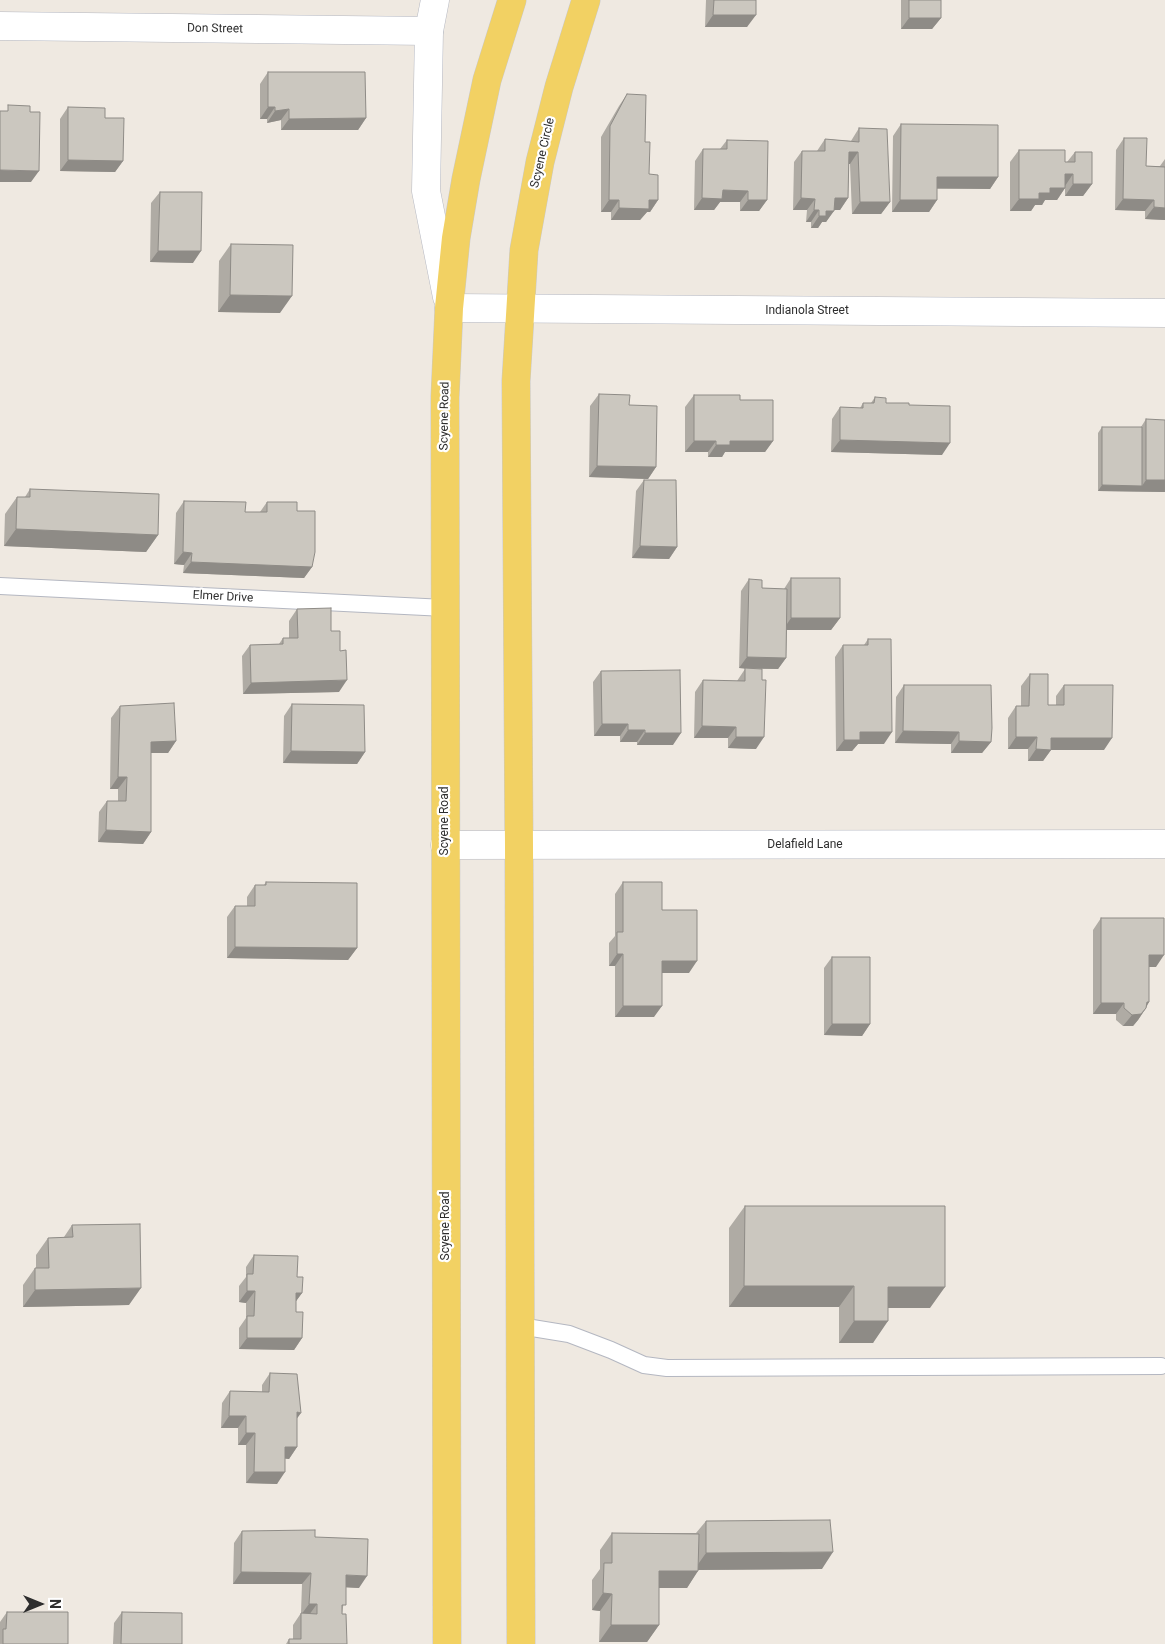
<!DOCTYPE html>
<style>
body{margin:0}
#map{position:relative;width:1165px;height:1644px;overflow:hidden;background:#efe9e1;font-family:Roboto,sans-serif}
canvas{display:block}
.north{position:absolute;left:15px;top:1579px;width:50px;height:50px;-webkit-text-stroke:4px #fff;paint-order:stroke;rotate:90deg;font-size:14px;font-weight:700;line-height:20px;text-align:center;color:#2e2e2e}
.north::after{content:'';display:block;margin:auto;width:18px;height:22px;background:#2e2e2e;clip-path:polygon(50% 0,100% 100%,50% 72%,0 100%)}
</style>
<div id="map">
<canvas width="1165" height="1644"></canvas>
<div class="north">N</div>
</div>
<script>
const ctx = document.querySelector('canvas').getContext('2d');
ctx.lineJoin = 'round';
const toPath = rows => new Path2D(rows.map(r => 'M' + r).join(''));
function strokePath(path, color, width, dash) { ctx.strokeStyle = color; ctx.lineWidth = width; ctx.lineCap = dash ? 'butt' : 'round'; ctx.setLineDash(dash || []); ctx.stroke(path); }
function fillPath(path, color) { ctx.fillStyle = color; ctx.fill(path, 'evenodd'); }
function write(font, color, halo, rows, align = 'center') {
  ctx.font = font + ' Roboto,sans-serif'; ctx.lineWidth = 4.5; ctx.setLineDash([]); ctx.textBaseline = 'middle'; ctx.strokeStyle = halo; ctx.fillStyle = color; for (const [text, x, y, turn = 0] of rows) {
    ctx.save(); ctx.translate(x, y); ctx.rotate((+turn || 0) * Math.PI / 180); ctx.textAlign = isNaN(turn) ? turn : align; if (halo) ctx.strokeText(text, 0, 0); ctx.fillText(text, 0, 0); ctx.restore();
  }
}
const lane = toPath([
 [0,586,445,608],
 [520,1326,569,1334,611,1350,644,1365,667,1368,1161,1366]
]);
const street = toPath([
 [0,26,429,31],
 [449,308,1165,313],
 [445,845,1165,844]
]);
const secondary = toPath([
 [435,0,429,31,426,191,447,297]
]);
const primary = toPath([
 [447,1644,445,397,449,308,456,238,466,179,487,80,512,0],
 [521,1644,519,846,516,381,524,250,540,162,559,87,586,0]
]);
strokePath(lane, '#b4b7c1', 18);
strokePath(street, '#b4b7c1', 29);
strokePath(secondary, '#b4b7c1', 29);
strokePath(primary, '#c9c9c9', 29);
strokePath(lane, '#fff', 16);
strokePath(street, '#fff', 28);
strokePath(secondary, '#fff', 28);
strokePath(primary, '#f2d163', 28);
fillPath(toPath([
 [706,0,756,0,747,27,705,27],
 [901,0,941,0,941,18,932,29,901,29],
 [268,72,366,118,358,130,281,130,281,120,267,123,267,119,260,119,260,84],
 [627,94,645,142,649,174,658,200,650,212,647,212,640,220,611,220,611,212,601,212,601,137,619,106],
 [68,107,105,118,123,161,115,172,60,171,60,119],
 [901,124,998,177,990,189,937,189,937,200,929,212,892,212,893,136],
 [859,128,890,202,881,214,852,214,850,164,849,164,848,198,840,210,834,210,826,222,822,222,818,228,811,228,811,222,806,222,807,210,793,210,794,162,802,151,817,151,825,139,851,141],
 [1124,138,1146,166,1160,166,1165,159,1165,220,1145,219,1145,211,1115,210,1116,150],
 [727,140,767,200,759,211,740,211,740,202,720,202,714,210,694,210,695,161,703,149,720,149],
 [1019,150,1065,162,1067,162,1075,152,1092,184,1083,196,1065,196,1065,186,1065,188,1057,200,1045,200,1042,205,1035,205,1031,211,1010,211,1010,162],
 [160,192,193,263,150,262,151,203],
 [231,244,280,313,218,312,219,261],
 [599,394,629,405,656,467,648,479,589,477,590,406],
 [694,395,740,400,773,441,765,452,725,452,722,457,708,457,708,452,685,452,685,407],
 [875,397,886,403,909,405,942,455,831,452,832,419,840,407,860,408,863,403,871,403],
 [1146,419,1165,492,1098,491,1098,433,1102,427,1141,427],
 [644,480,677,547,669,559,632,558,636,491],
 [30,489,158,535,146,552,4,546,5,514,17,497,25,497],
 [184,501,245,512,260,512,267,502,297,511,312,567,304,578,183,573,184,565,174,564,176,513],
 [791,578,840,618,831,630,787,630,786,658,778,669,762,669,756,749,728,748,728,738,694,738,695,692,703,680,737,681,745,669,739,668,741,591,749,579,762,588,784,589],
 [297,609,331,631,339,692,243,694,242,656,250,645,279,644,283,638,289,638,289,621],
 [868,639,884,744,858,744,852,751,836,751,835,657,843,645,864,645],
 [601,671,673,745,637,745,637,742,620,742,620,736,594,736,593,682],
 [1030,674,1048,705,1056,705,1056,696,1064,685,1104,750,1051,750,1043,761,1028,761,1028,749,1008,749,1008,718,1016,706,1021,706,1021,686],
 [904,685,991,742,982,753,951,753,951,744,895,743,896,697],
 [292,704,365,752,357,764,283,763,284,716],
 [120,706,176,741,168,753,151,753,151,832,143,844,98,842,99,812,107,801,118,801,118,789,110,789,111,718],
 [266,882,357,948,348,960,227,958,227,917,235,906,247,906,247,897,255,885,264,885],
 [623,882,662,910,689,973,662,973,654,1017,615,1017,615,966,609,966,609,943,615,936,615,894],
 [1101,918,1156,967,1149,967,1149,1002,1146,1008,1138,1020,1133,1026,1123,1026,1116,1020,1116,1014,1093,1014,1093,930],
 [832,957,870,1024,862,1036,824,1035,824,968],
 [745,1206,930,1308,888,1308,873,1343,839,1343,839,1307,729,1307,729,1228],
 [72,1225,129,1305,23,1307,23,1285,35,1268,36,1268,36,1255,48,1238,64,1237],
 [254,1255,297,1277,302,1293,296,1301,296,1312,302,1338,294,1350,239,1349,239,1328,246,1318,246,1303,239,1302,239,1286,246,1277,246,1267],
 [270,1373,297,1418,297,1447,289,1459,285,1458,277,1484,246,1483,246,1445,238,1445,238,1428,221,1428,222,1403,230,1391,262,1392,262,1385],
 [706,1521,822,1569,698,1570,687,1588,659,1588,659,1625,647,1642,599,1642,600,1611,592,1610,592,1580,600,1569,600,1550,612,1533,696,1533],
 [242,1531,315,1537,359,1588,346,1587,342,1614,347,1644,286,1644,289,1639,293,1639,293,1625,301,1613,302,1584,233,1584,234,1543],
 [7,1612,68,1644,0,1644,0,1622],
 [122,1612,182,1644,113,1644,114,1623]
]), '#afaba4');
fillPath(toPath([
 [713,15,756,15,747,27,705,27],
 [909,18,941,18,932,29,901,29],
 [268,107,275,107,267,119,260,119],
 [289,109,281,120,267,123,275,111],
 [366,118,358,130,281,130,289,119],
 [849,152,858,152,850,164,841,164],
 [68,160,123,161,115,172,60,171],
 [0,170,39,171,31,182,0,182],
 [1065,174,1073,174,1065,186],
 [937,177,998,177,990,189,929,188],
 [1073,184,1092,184,1083,196,1065,196],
 [1050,188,1065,188,1057,200,1045,200,1042,205,1035,205,1031,211,1010,211,1019,199,1039,193],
 [723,190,748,191,740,202,720,202,714,210,694,210,702,198],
 [801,198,815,199,807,210,793,210],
 [835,198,848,198,840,210,827,210],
 [1123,199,1154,200,1145,211,1115,210],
 [609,200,619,200,611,212,601,212],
 [649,200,658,200,650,212,647,212,640,220,611,220,619,208],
 [748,200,767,200,759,211,740,211],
 [900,200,937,200,929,212,892,212],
 [860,202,890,202,881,214,852,214],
 [1154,207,1165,208,1165,220,1145,219],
 [814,210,819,210,811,222,806,222],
 [826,211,834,211,826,222,822,222,818,228,811,228,819,216],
 [158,251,201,251,193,263,150,262],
 [230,295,292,296,280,313,218,312],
 [840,440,950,443,942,455,831,452],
 [694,441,716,441,708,452,685,452],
 [730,441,773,441,765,452,725,452,722,457,708,457,716,445],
 [597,466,656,467,648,479,589,477],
 [1146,480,1165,480,1165,492,1098,491,1102,485,1142,486],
 [16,529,158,535,146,552,4,546],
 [640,546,677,547,669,559,632,558],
 [183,552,192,553,184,565,174,564],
 [191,562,312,567,304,578,183,573],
 [791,618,840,618,831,630,783,630],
 [747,657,786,658,778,669,739,668],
 [347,680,339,692,243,694,251,683],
 [602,724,628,724,620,736,594,736],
 [702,726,736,727,728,738,694,738],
 [628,730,645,730,637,742,620,742],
 [903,731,959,732,951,744,895,743],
 [860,732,892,732,884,744,858,744,852,751,836,751,844,740],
 [645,733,681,733,673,745,637,745],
 [736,737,764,737,756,749,728,748],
 [1016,737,1037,737,1028,749,1008,749],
 [1051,738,1112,738,1104,750,1051,750,1043,761,1028,761,1036,749],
 [176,741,168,753,143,753,151,742],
 [959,741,991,742,982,753,951,753],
 [291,751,365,752,357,764,283,763],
 [118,777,127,777,118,789,110,789],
 [106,830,151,832,143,844,98,842],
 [235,947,357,948,348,960,227,958],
 [617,954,623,954,615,966,609,966],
 [1149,955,1164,955,1156,967,1141,967],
 [662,961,697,961,689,973,654,973],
 [1147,1002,1149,1002,1141,1014,1146,1008,1138,1020,1133,1026,1123,1026,1132,1015],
 [1101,1003,1124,1003,1116,1014,1093,1014],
 [623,1006,662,1006,654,1017,615,1017],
 [832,1024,870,1024,862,1036,824,1035],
 [744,1286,854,1286,839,1307,729,1307],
 [888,1287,945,1287,930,1308,873,1308],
 [141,1288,129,1305,23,1307,35,1290],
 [247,1291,255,1291,246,1303,239,1302],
 [296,1293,302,1293,294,1304],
 [854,1321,888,1321,873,1343,839,1343],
 [247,1338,302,1338,294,1350,239,1349],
 [297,1412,301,1413,293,1424],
 [229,1416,246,1416,238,1428,221,1428],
 [246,1433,255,1433,246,1445,238,1445],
 [285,1447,297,1447,289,1459,277,1458],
 [254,1472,285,1472,277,1484,246,1483],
 [833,1552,822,1569,694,1570,706,1553],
 [659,1571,698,1571,687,1588,648,1588],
 [241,1572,311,1573,302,1584,233,1584],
 [346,1575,367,1576,359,1588,338,1587],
 [603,1593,612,1594,600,1611,592,1610],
 [309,1604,317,1604,309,1615,301,1615],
 [611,1625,659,1625,647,1642,599,1642]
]), '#8e8b86');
const building = toPath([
 [714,0,756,0,756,15,713,15,714,0],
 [909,0,941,0,941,18,909,18,909,0],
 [268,72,365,72,366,118,289,119,289,109,275,111,275,107,268,107,268,72],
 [627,94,646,95,645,142,650,142,649,174,658,175,658,200,649,200,649,209,619,208,619,200,609,200,610,126,627,94],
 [8,105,30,106,30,112,40,112,39,171,0,170,0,111,8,111,8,105],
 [68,107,105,108,105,118,124,118,123,161,68,160,68,107],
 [901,124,998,125,998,177,937,177,937,200,900,200,901,124],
 [859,128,887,129,890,202,860,202,858,152,849,152,848,198,835,198,834,211,826,211,826,216,819,216,819,210,814,210,815,199,801,198,802,151,825,151,825,139,859,142,859,128],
 [1124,138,1147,138,1146,166,1165,167,1165,208,1154,207,1154,200,1123,199,1124,138],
 [727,140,768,141,767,200,748,200,748,191,723,190,722,199,702,198,703,149,727,149,727,140],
 [1019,150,1065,150,1065,162,1075,162,1075,152,1092,152,1092,184,1073,184,1073,174,1065,174,1065,188,1050,188,1050,193,1039,193,1039,199,1019,199,1019,150],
 [160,192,202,192,201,251,158,251,160,192],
 [231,244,293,245,292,296,230,295,231,244],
 [599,394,630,395,629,405,657,406,656,467,597,466,599,394],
 [694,395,740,395,740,400,773,400,773,441,730,441,730,445,716,445,716,441,694,441,694,395],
 [875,397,886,398,886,403,909,403,909,405,950,406,950,443,840,440,840,407,863,408,863,403,874,403,875,397],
 [1146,419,1165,420,1165,480,1146,480,1146,419],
 [1102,427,1142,427,1142,486,1102,485,1102,427],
 [644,480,676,480,677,547,640,546,644,480],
 [30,489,159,494,158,535,16,529,17,497,30,497,30,489],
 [184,501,246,502,245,512,267,512,267,502,297,502,297,511,315,511,315,552,312,567,191,562,192,553,183,552,184,501],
 [791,578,840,578,840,618,791,618,791,578],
 [749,579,762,580,762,588,787,589,786,658,747,657,749,579],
 [331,608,331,631,340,631,340,651,346,650,347,680,251,683,250,645,283,644,283,638,298,638,297,609,331,608],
 [868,639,891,639,892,732,860,732,860,740,844,740,843,645,868,645,868,639],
 [745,668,762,669,762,680,766,680,764,737,736,737,736,727,702,726,703,680,745,681,745,668],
 [680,670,681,733,645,733,645,730,628,730,628,724,602,724,601,671,680,670],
 [1030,674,1048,674,1048,705,1064,705,1064,685,1113,685,1112,738,1051,738,1051,750,1036,749,1037,737,1016,737,1016,706,1029,706,1030,674],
 [904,685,991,685,992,728,991,742,959,741,959,732,903,731,904,685],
 [174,703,176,741,151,742,151,832,106,830,107,801,126,801,127,777,118,777,120,706,174,703],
 [292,704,364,705,365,752,291,751,292,704],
 [266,882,357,883,357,948,235,947,235,906,255,906,255,885,266,885,266,882],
 [623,882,662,882,662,910,697,910,697,961,662,961,662,1006,623,1006,623,954,617,954,617,932,623,932,623,882],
 [1101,918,1164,918,1164,955,1149,955,1149,1002,1147,1002,1146,1008,1141,1014,1132,1015,1124,1008,1124,1003,1101,1003,1101,918],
 [832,957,870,957,870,1024,832,1024,832,957],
 [745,1206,945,1206,945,1287,888,1287,888,1321,854,1321,854,1286,744,1286,745,1206],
 [140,1224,141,1288,35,1290,35,1268,49,1268,48,1238,73,1237,72,1225,140,1224],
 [254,1255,298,1256,297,1277,303,1277,302,1293,296,1293,296,1312,303,1312,302,1338,247,1338,247,1316,254,1316,255,1291,247,1291,247,1274,253,1274,254,1255],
 [270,1373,297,1374,301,1413,297,1412,297,1447,285,1447,285,1472,254,1472,255,1433,246,1433,246,1416,229,1416,230,1391,269,1392,270,1373],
 [830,1520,833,1552,706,1553,706,1521,830,1520],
 [315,1530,315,1537,368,1539,367,1576,346,1575,346,1605,342,1605,342,1614,346,1614,347,1644,289,1644,289,1639,301,1639,301,1613,317,1614,317,1604,309,1604,311,1573,241,1572,242,1531,315,1530],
 [612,1533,699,1534,698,1571,659,1571,659,1625,611,1625,612,1594,603,1593,604,1563,612,1563,612,1533],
 [7,1612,68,1612,68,1644,3,1644,3,1629,6,1629,7,1612],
 [122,1612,182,1613,182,1644,121,1644,122,1612]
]);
fillPath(building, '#cbc7bf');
strokePath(building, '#8e8b86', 1);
write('12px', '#2e2e2e', '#fff', [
 ["Don Street",215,29,1],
 ["Scyene Circle",543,153,-77],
 ["Indianola Street",807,311],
 ["Scyene Road",445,416,-89],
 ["Elmer Drive",223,597,3],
 ["Scyene Road",445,821,-90],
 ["Delafield Lane",805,845],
 ["Scyene Road",446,1226,-90]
]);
</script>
